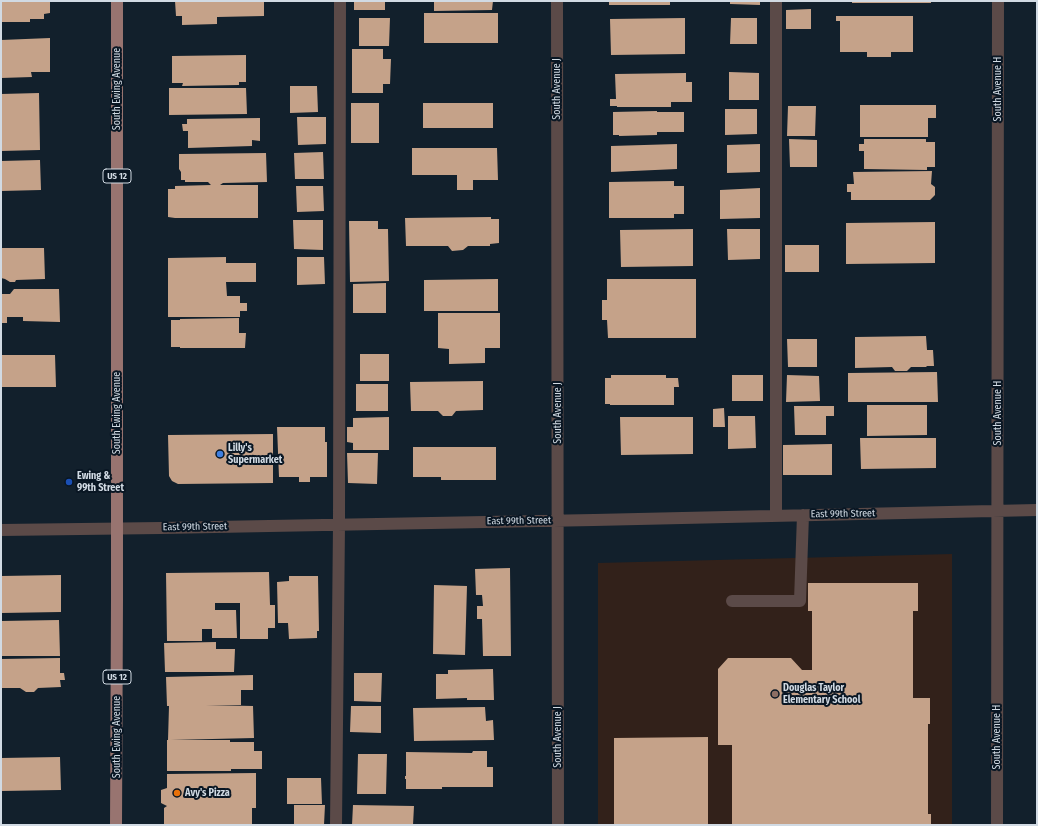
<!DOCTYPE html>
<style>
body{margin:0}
#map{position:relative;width:1038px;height:826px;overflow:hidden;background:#12202c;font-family:"Fira Sans Condensed",sans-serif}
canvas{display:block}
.frame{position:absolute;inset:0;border:2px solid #d1dae3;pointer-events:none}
</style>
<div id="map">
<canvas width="1038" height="826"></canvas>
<div class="frame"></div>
</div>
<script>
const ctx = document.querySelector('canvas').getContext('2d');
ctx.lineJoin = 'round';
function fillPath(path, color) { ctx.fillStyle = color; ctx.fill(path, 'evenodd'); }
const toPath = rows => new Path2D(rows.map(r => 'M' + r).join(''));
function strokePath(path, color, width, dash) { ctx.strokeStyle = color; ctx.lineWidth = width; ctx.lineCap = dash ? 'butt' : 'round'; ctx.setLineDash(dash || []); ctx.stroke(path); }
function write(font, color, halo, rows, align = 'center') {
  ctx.font = font + ' "Fira Sans Condensed",sans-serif'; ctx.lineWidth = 4; ctx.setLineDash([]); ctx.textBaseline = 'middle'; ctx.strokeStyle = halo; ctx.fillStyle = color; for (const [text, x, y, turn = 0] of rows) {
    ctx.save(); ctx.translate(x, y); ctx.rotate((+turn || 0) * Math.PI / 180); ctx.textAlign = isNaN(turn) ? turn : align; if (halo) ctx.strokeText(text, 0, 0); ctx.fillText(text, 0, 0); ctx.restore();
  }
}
fillPath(toPath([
 [952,554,952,825,598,825,598,563]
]), '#32211a');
fillPath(toPath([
 [1,1,50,1,50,13,44,14,44,19,30,19,30,22,1,22],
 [175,1,264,1,264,16,217,17,217,24,182,25,182,16,176,16],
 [354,1,385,1,385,10,354,10],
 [434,1,493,1,492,10,434,11],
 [609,1,670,1,670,5,609,5],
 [730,1,760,1,760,5,730,4],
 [852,1,931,1,931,3,852,3],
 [811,9,811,29,786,29,786,10],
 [424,13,498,13,498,43,424,43],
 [836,16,913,16,913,52,891,52,891,57,867,57,867,52,840,52,840,21,836,21],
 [359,18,390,18,389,46,359,46],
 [685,18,685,54,611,55,610,19],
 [731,18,757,18,757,44,730,44],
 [50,38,50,72,31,72,32,77,1,78,1,40],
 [352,49,383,49,383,59,391,59,390,84,383,84,383,93,352,93],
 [246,55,246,82,239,82,239,85,182,86,183,83,172,83,172,56],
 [729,72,759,73,759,100,729,100],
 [686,73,686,82,692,82,692,102,671,102,671,107,617,107,617,106,610,106,610,99,616,99,615,74],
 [290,86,317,86,318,112,290,113],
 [169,88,246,88,247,114,169,115],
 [39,93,40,150,1,151,1,94],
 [351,103,379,103,379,143,351,143],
 [423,103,493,103,493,128,423,128],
 [860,105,936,105,936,118,928,118,928,137,860,137],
 [788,106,816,106,815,136,787,136],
 [725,109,757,109,757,134,725,135],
 [657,111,657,112,684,112,684,132,657,132,657,135,619,136,619,135,613,135,613,112],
 [297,117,326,117,326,144,298,145],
 [260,118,260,141,252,140,252,146,188,148,188,131,183,131,182,124,187,124,187,119],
 [789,139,817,140,817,167,790,167],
 [864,139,926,139,926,142,935,142,935,167,927,167,927,170,864,169,864,151,859,151,859,144,864,144],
 [677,144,677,169,611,172,611,146],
 [760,144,760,172,727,173,727,145],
 [412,148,497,148,498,180,473,180,473,190,457,190,457,175,412,175],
 [323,152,324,179,295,179,294,153],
 [266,153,267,182,223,183,220,185,258,185,258,218,175,218,168,217,168,189,175,189,175,186,211,185,208,182,185,182,185,180,181,180,181,172,179,169,179,154],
 [40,160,41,190,1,191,1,161],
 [932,171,931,184,935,187,935,195,930,200,851,200,851,192,847,192,847,184,854,184,853,172],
 [674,181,674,186,684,186,684,214,674,214,674,218,609,218,609,182],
 [296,186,323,186,324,211,297,212],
 [760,188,760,218,720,219,720,190],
 [491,217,491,219,499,219,499,243,490,244,490,246,468,246,463,250,452,251,448,246,406,246,405,218],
 [293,220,323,220,323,250,294,249],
 [349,221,378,221,378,229,388,229,389,281,350,282],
 [935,222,935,263,846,264,846,223],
 [693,229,693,266,621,267,620,230],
 [727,229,760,229,760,259,728,260],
 [785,245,819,245,819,272,785,272],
 [1,248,44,248,45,279,16,280,15,282,10,282,5,279,1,278],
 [226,257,226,263,256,263,256,282,226,282,227,296,240,296,240,303,247,303,247,311,240,311,240,317,168,317,168,258],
 [297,257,324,257,325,284,297,285],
 [498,279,498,311,424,311,424,280],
 [607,279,696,279,696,338,608,338,607,320,602,320,602,300,607,300],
 [386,283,386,313,353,313,353,284],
 [14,289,59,289,60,322,23,321,23,317,7,317,7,323,1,323,1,294,10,294],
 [438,313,500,313,500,348,485,348,485,363,449,364,449,349,438,348],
 [239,318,239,333,246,333,245,348,180,348,180,347,171,347,171,320,180,320,180,319],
 [926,336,927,350,933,350,934,366,927,366,926,367,911,367,907,371,895,371,892,367,855,368,855,337],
 [787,339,817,339,817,367,788,367],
 [360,354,389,354,389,381,360,381],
 [1,355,55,355,56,387,1,387],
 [937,372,938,402,848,402,848,373],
 [611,375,666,375,666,378,678,378,679,387,674,387,674,405,610,405,610,404,605,404,605,378,611,378],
 [732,375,763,375,763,401,732,401],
 [787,375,819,376,820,401,786,402],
 [483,381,483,410,456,411,452,416,443,416,438,411,411,411,410,382],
 [356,384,388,384,388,411,356,411],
 [867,405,927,405,927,435,867,436],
 [794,406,834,406,834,416,826,416,826,435,795,435],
 [724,408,725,427,713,427,713,409],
 [728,416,755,416,756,448,728,449],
 [389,417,389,450,353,450,353,443,347,442,347,427,353,427,353,418],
 [620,417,693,417,693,454,621,455],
 [277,427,325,427,325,442,327,442,327,477,310,477,310,482,299,482,299,477,279,477],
 [273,434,273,483,178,484,172,481,169,476,168,435],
 [860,438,936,438,936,468,861,469],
 [832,444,832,475,783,475,783,445],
 [413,447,496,447,496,480,441,480,441,477,413,477],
 [347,453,378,453,377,484,348,483],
 [510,568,511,656,483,656,482,619,477,619,477,606,483,606,482,595,476,595,475,569],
 [269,572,270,605,275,605,275,628,268,628,268,639,240,639,240,603,215,603,215,610,236,610,237,638,212,638,212,629,202,629,202,641,167,641,166,573],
 [61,575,61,612,1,613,1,576],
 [289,576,318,576,319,631,317,631,317,638,289,639,288,623,278,623,277,582,289,581],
 [808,583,918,583,918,611,913,611,913,698,930,698,930,724,928,724,928,814,931,814,931,825,732,825,732,745,718,745,718,669,728,658,791,658,802,670,812,670,812,611,808,611],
 [434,585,467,586,465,655,433,654],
 [59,620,60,656,1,656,1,621],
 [216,642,216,649,235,649,234,672,165,672,164,643],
 [60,658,60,673,64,673,65,680,60,680,61,687,38,688,34,692,26,692,20,688,1,688,1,659],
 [493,669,494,700,467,700,467,698,436,699,436,674,448,674,448,670],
 [354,673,382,673,381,702,354,701],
 [253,675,253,690,241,690,241,705,206,705,253,706,254,738,171,740,230,740,230,742,254,742,254,751,262,751,262,769,231,769,231,771,167,771,167,740,168,740,169,706,167,706,166,677],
 [351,706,381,706,381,733,350,732],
 [485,707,486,721,493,720,494,740,414,741,413,708],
 [708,737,708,825,614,825,614,738],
 [473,751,487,751,487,767,493,767,493,787,442,787,442,789,406,789,406,779,405,779,405,776,406,776,406,752,472,753],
 [358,754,387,754,386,794,357,794],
 [60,757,61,790,1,791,1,758],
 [256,773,256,808,252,808,252,825,164,825,164,808,167,806,161,803,161,790,167,788,167,774],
 [287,778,321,778,322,804,287,804],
 [294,805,325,805,324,825,294,825],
 [353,805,414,806,413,825,352,825]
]), '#c5a289');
strokePath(toPath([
 [557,1,558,825],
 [776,1,776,515],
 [1,530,161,528,594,520,1037,510],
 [732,601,800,601,803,515],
 [336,825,339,524,340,1],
 [997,825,998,1]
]), '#5b4a48', 12);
strokePath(toPath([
 [116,825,117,599,117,1]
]), '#987470', 12);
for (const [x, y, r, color] of [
 [220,454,4,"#3f7fe0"],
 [69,482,4,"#1a4fb4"],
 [775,694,4,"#8d6e63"],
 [177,793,4,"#e8710a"]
]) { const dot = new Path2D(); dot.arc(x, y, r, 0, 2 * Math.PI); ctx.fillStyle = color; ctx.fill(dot); strokePath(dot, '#091623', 1.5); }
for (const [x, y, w] of [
 [117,176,28],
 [117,677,28]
]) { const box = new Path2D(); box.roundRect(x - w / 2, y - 7, w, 14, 3); ctx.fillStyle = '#091623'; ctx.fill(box); strokePath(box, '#d1dae3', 1); }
write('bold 9px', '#d1dae3', null, [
 ["US 12",117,176],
 ["US 12",117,677]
]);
write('10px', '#d1dae3', '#091623', [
 ["South Ewing Avenue",117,89,-90],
 ["South Avenue J",557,89,-90],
 ["South Avenue H",998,89,-90],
 ["South Ewing Avenue",117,413,-90],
 ["South Avenue J",558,413,-90],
 ["South Avenue H",998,413,-90],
 ["East 99th Street",843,514,-1],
 ["East 99th Street",519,521,-1],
 ["East 99th Street",195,527,-1],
 ["South Ewing Avenue",117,737,-90],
 ["South Avenue J",558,737,-90],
 ["South Avenue H",997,737,-90]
]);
write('bold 10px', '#d1dae3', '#091623', [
 ["Lilly's",228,448],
 ["Supermarket",228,460],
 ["Ewing &",77,476],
 ["99th Street",77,488],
 ["Douglas Taylor",783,688],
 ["Elementary School",783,700],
 ["Avy's Pizza",185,793]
], 'left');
</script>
